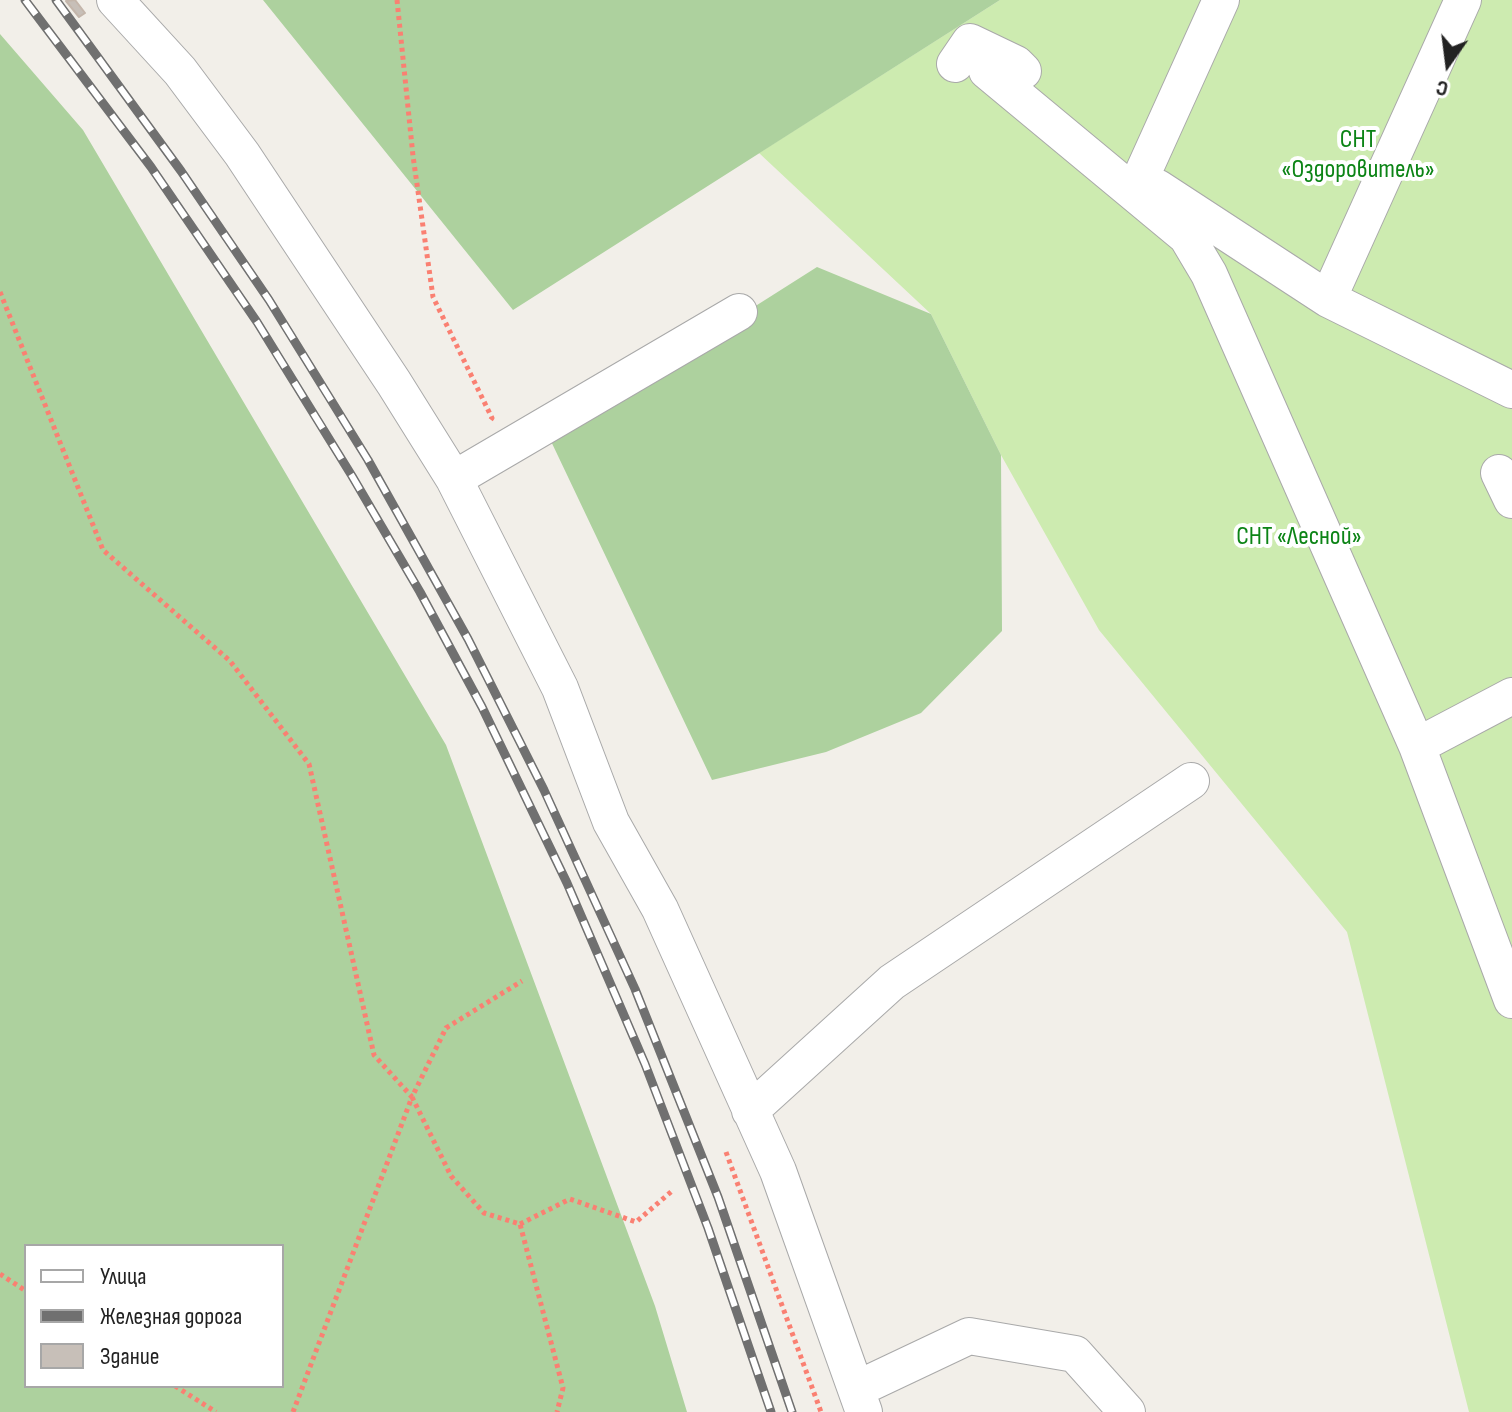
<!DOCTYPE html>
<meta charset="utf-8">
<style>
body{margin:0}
#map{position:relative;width:1512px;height:1412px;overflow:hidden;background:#f2efe9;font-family:"Sofia Sans Condensed",sans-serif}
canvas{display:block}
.legend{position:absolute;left:24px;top:1244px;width:260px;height:144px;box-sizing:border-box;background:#fff;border:2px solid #a7a7a7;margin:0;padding:10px 14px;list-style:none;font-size:24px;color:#222}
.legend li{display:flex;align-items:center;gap:16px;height:40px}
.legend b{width:40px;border:2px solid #a7a7a7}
.north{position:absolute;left:1408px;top:24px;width:80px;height:80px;-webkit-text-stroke:6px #fff;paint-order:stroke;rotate:194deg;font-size:22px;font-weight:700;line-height:32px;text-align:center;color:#222}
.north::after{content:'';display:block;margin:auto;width:28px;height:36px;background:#222;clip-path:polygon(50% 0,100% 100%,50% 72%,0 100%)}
</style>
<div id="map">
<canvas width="1512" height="1412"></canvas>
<ul class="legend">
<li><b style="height:10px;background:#fff"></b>Улица</li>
<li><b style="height:10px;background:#707070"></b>Железная дорога</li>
<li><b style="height:22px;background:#c7bfb8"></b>Здание</li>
</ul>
<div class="north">С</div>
</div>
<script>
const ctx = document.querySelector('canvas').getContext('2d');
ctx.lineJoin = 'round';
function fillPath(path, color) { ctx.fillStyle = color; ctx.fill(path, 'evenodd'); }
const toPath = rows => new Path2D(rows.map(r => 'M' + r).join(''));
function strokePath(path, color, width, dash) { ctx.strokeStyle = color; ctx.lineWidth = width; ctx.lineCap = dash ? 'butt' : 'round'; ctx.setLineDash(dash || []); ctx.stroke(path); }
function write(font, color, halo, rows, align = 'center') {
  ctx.font = font + ' "Sofia Sans Condensed",sans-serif'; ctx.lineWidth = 8; ctx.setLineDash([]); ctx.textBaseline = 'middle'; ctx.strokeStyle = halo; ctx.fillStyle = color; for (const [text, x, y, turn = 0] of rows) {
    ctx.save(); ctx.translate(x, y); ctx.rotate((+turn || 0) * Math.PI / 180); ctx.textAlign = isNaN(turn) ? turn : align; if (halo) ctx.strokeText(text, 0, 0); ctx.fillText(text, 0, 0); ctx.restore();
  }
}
fillPath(toPath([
 [1000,0,1512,0,1512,1412,1469,1412,1347,932,1099,630,1001,455,931,314,759,153]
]), '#cdebb0');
fillPath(toPath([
 [263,0,1000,0,513,310],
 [0,34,83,130,446,745,655,1306,687,1412,0,1412],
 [26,1246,282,1246,282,1386,26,1386],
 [817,267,931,314,1001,455,1002,631,921,713,826,752,712,780,549,437]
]), '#add19e');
const building = toPath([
 [75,0,85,13,79,17,66,1,75,0]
]);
fillPath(building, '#c7bfb8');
strokePath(building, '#c4b6ab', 2);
const minor = toPath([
 [115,0,180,71,242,154,394,383,454,479,560,688,611,822,660,909,778,1171,864,1412],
 [1463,0,1328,299,1512,390],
 [955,64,970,42,1016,64,1023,71],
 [987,71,1187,237,1209,274,1417,746,1512,1000],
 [1141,177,1221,0],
 [1158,188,1328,299],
 [1499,473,1512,500],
 [454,479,739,312],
 [1417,746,1512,696],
 [750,1111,892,982,1191,781],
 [857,1389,969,1336,1075,1354,1127,1412]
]);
strokePath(minor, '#a9a9a9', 38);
strokePath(toPath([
 [397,0,413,156,433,297,492,418,489,422],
 [0,292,103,550,230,661,309,764,374,1055,412,1097,446,1028,522,981],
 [412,1097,451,1176,484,1213,520,1224,563,1388,557,1412],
 [726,1152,821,1412],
 [520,1224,570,1199,636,1222,672,1191],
 [0,1274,26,1291],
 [175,1386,216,1412],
 [293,1412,412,1097]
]), '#fa8072', 5, [4, 4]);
strokePath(minor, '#fff', 36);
const rail = toPath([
 [25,0,151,167,257,322,352,476,420,592,482,707,567,883,645,1064,708,1228,771,1412],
 [56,0,181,171,269,300,368,460,468,639,544,790,635,989,718,1197,792,1412]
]);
strokePath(rail, '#707070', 9);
strokePath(rail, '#fff', 6, [18]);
write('26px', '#0c8416', '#fff', [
 ["СНТ",1358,140],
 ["«Оздоровитель»",1358,170],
 ["СНТ «Лесной»",1299,537]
]);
</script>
